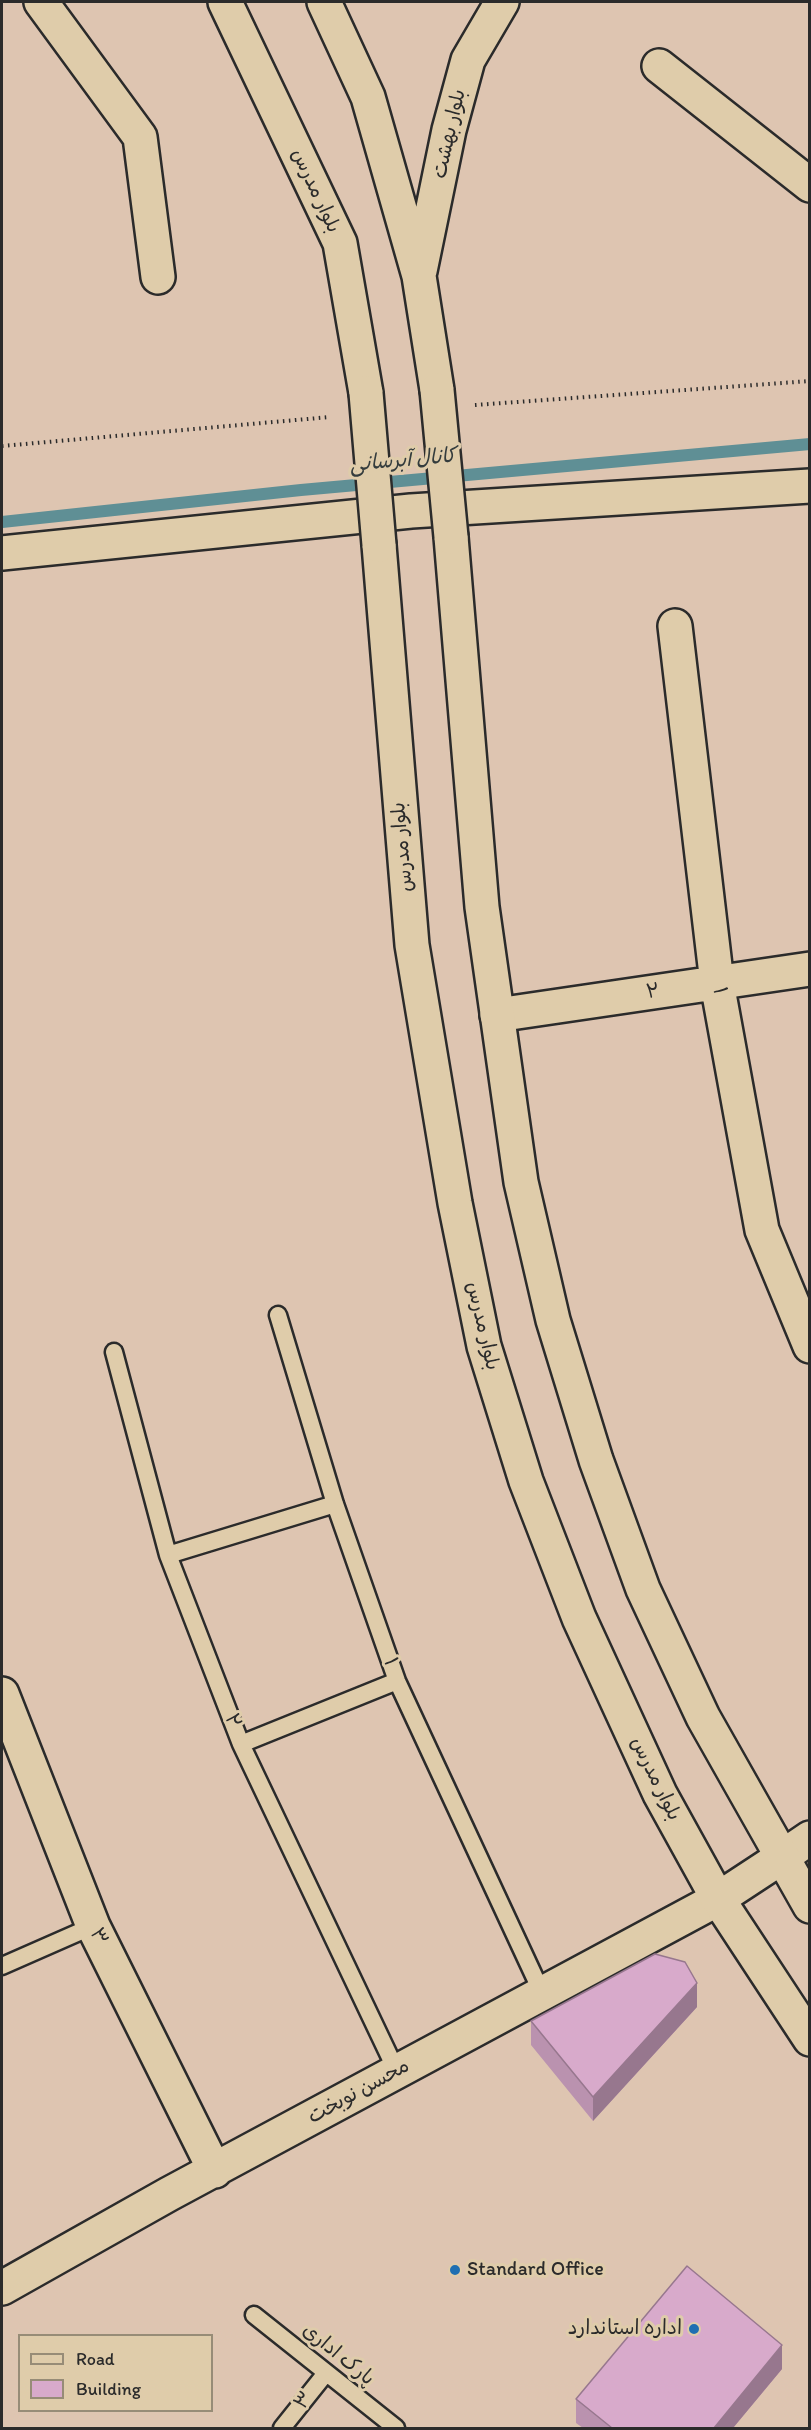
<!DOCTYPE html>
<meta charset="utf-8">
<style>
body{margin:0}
#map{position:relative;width:811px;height:2430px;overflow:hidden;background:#dec5b1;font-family:Itim,sans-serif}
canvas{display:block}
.frame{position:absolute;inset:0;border:3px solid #2b2b2b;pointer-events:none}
.legend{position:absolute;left:18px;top:2334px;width:195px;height:78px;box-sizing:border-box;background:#dfccaa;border:2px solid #978c77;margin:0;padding:8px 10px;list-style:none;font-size:18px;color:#2b2b2b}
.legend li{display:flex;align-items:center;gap:12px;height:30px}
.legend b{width:30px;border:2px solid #978c77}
</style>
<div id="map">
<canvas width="811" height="2430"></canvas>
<div class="frame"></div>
<ul class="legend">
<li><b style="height:8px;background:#dfccaa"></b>Road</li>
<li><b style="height:16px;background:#d8aacb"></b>Building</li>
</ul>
</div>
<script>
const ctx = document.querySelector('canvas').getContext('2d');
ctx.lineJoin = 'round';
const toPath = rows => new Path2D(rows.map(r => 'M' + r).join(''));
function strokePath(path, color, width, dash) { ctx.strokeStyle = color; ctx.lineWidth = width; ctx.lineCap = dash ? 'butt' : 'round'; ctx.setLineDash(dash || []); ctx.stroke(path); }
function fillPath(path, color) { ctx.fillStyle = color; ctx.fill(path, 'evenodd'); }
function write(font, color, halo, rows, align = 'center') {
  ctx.font = font + ' Itim,"Playpen Sans Arabic",sans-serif'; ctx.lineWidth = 6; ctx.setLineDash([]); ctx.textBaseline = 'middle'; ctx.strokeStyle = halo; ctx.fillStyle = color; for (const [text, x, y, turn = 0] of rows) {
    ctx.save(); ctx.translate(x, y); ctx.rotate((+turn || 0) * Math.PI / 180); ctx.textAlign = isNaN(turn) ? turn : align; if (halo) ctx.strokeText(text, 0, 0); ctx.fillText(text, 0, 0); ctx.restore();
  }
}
strokePath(toPath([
 [2,522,301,490,810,444]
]), '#5f8f95', 12);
const lane = toPath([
 [278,1315,335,1504,397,1681,542,1993],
 [114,1352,168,1555,241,1744,397,2072],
 [168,1555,335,1504],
 [241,1744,397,1681],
 [2,1966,93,1926],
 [254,2315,396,2428],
 [282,2428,326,2373]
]);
const street = toPath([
 [41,2,140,137,158,277],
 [659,66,810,185],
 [2,553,411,511,810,486],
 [675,626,717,983,762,1230,810,1346],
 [497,1015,810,969],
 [2,1694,93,1926,215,2171],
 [782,1857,810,1838],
 [2,2288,169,2194,718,1899]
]);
const secondary = toPath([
 [225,2,340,243,366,393],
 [324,2,368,97,419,276,437,390],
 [420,271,449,130,468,60,502,2],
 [451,537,482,907,521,1182,553,1320,596,1460,643,1589,703,1717,810,1906],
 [379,545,412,945,455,1203,484,1346,526,1481,579,1618,660,1794,718,1899,810,2039],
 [718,1899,782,1857]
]);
strokePath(lane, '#2b2b2b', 21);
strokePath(street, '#2b2b2b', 38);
strokePath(secondary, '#2b2b2b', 38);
strokePath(toPath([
 [475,405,810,381],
 [2,446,330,417]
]), '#2b2b2b', 4, [1.5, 4.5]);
strokePath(lane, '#dfccaa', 16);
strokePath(street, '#dfccaa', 33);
strokePath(secondary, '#dfccaa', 33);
const secondaryBridge = toPath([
 [437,390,451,537],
 [366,393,379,545]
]);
strokePath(secondaryBridge, '#2b2b2b', 38, []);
strokePath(secondaryBridge, '#dfccaa', 33);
fillPath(toPath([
 [697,2007,593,2121,531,2045,531,2021],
 [782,2369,733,2428,583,2428,576,2423,576,2399]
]), '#ba92af');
fillPath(toPath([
 [697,1983,697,2007,593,2121,593,2097],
 [782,2345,782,2369,733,2428,714,2428]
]), '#97778e');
const building = toPath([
 [655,1954,685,1962,697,1983,593,2097,531,2021,655,1954],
 [687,2266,782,2345,714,2428,612,2428,576,2399,687,2266]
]);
fillPath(building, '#d8aacb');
strokePath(building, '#97778e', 1.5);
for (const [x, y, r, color] of [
 [455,2270,6,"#1f6fb2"],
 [694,2329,6,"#1f6fb2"]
]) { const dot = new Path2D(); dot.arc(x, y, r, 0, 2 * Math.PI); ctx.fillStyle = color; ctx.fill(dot); strokePath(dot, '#dfccaa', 2); }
write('20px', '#2b2b2b', '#dfccaa', [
 ["بلوار بهشت",450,134,-77],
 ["بلوار مدرس",315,191,65],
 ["بلوار مدرس",403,847,-95],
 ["۱",719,991,80],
 ["۲",653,992,-8],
 ["بلوار مدرس",482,1326,77],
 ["۱",390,1662,71],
 ["۲",232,1721,69],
 ["بلوار مدرس",655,1779,64],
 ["۳",98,1937,64],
 ["محسن نوبخت",359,2092,-29],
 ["پارک اداری",338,2355,39],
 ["۳",304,2401,-52]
]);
write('20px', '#2b2b2b', '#dfccaa', [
 ["Standard Office",467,2270],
 ["اداره استاندارد",682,2329,"right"]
], 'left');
write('italic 21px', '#343c3d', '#dfccaa', [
 ["کانال آبرسانی",403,461,-5]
]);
</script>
